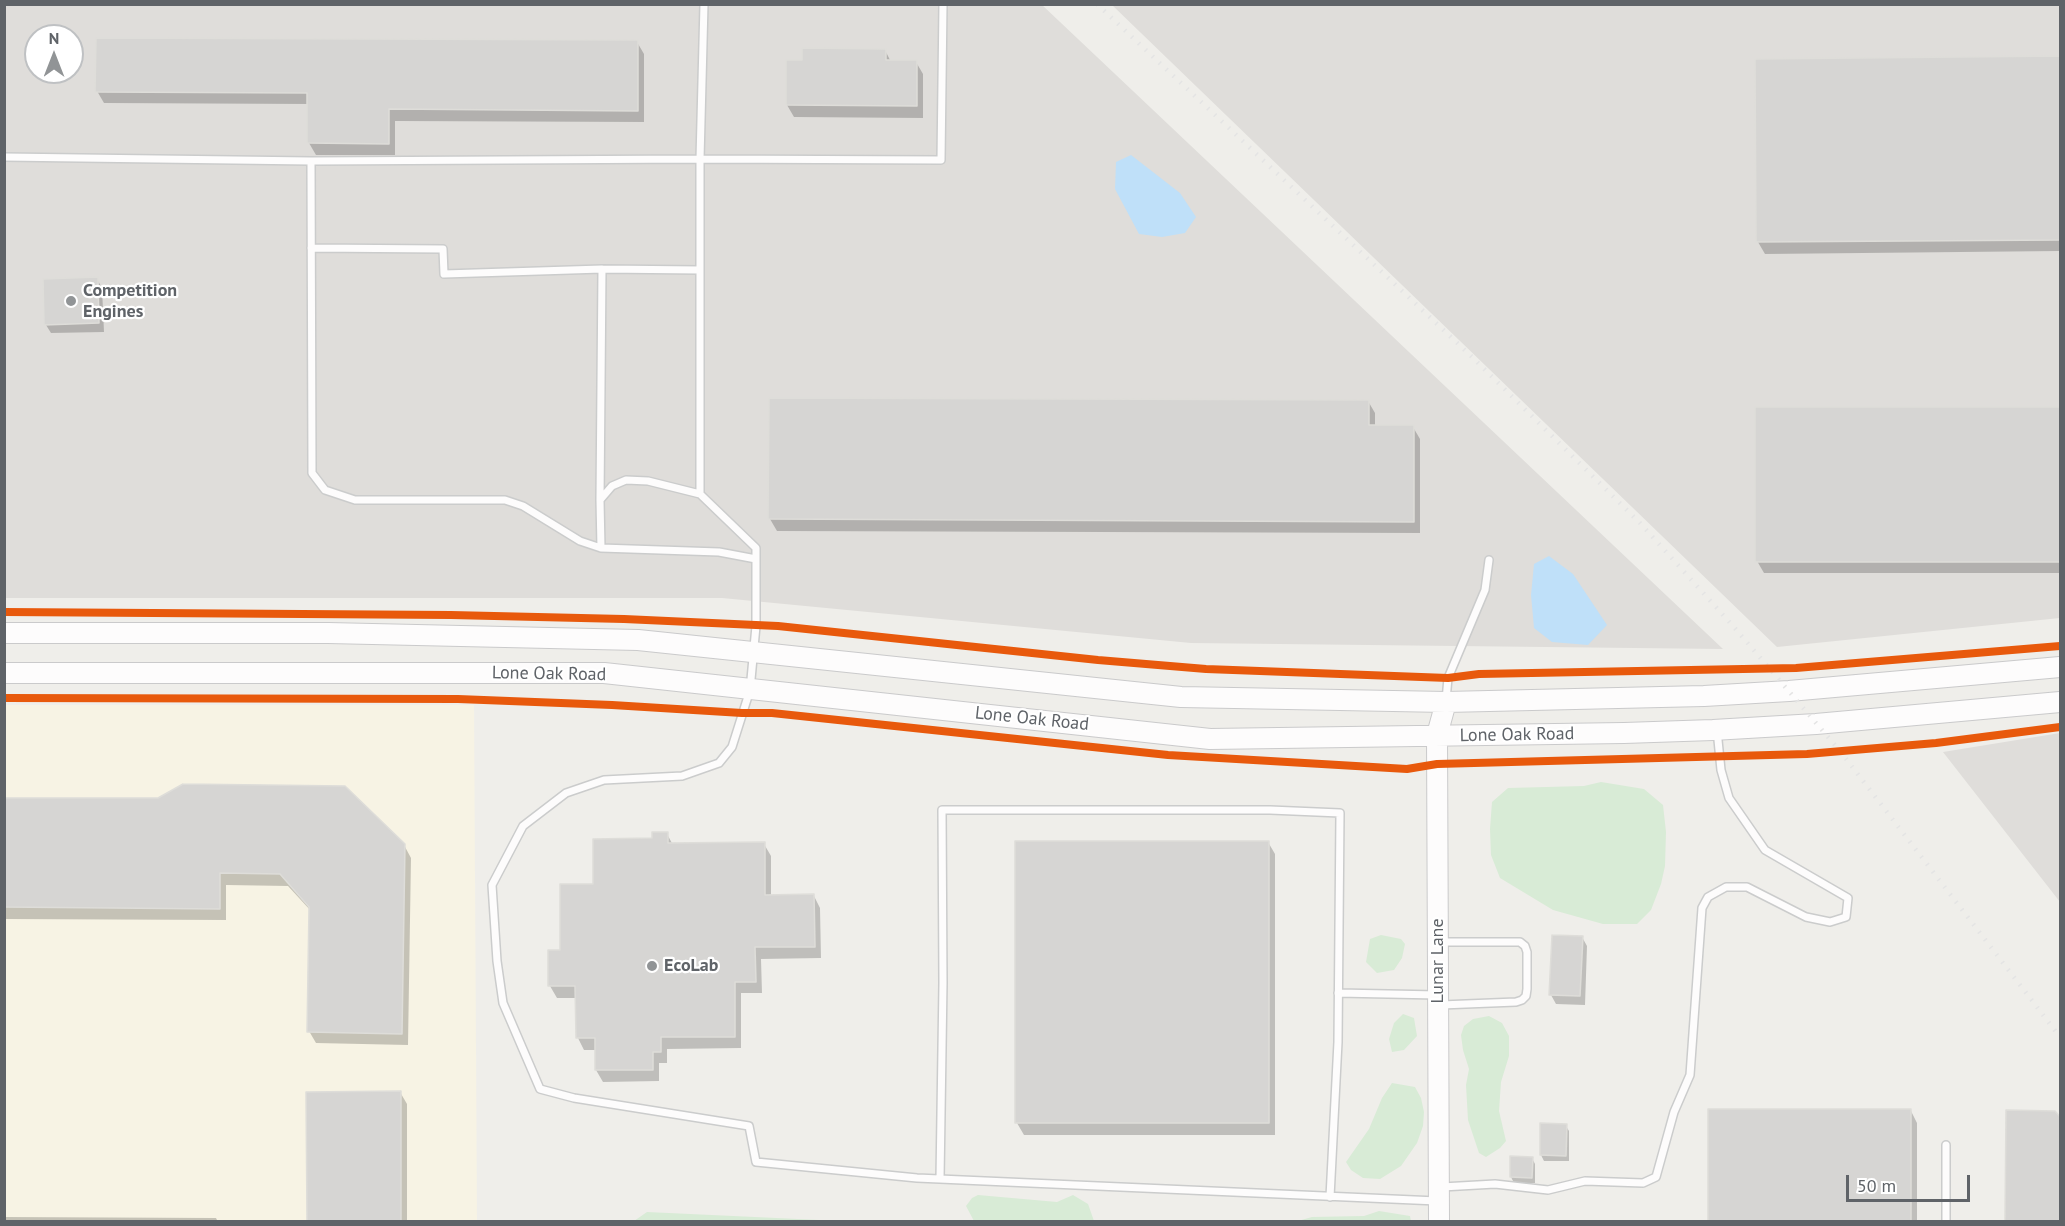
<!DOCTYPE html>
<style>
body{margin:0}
#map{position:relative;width:2065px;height:1226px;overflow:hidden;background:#efeeea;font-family:"PT Sans",sans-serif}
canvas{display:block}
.frame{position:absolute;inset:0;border:6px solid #5f6368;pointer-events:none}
.north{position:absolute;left:24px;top:24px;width:60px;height:60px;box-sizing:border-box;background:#fff;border:2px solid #bfc1c3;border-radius:50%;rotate:0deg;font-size:16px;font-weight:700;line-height:24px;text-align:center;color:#5f6368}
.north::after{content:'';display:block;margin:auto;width:21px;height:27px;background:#919496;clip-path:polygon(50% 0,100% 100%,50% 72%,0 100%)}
.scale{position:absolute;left:1846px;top:1175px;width:124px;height:27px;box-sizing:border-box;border:3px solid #5f6368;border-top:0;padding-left:8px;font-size:18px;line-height:21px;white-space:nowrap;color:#5f6368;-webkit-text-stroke:4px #fff;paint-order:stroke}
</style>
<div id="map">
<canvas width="2065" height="1226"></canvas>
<div class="frame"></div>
<div class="north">N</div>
<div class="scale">50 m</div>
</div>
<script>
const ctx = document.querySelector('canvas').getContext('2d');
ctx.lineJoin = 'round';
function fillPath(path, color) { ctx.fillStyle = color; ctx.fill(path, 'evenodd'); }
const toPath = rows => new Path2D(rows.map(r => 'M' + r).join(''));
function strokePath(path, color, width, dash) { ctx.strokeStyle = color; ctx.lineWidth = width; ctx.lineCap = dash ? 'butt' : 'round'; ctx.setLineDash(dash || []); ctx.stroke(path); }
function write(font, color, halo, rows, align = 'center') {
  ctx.font = font + ' "PT Sans",sans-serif'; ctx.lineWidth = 4.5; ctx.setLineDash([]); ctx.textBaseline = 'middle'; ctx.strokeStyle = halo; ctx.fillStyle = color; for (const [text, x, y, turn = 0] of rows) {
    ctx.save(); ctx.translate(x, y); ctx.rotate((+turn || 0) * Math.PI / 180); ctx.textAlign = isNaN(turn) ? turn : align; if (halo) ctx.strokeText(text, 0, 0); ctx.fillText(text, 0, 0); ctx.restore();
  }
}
fillPath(toPath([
 [5,705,474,705,477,1221,5,1222]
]), '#f7f3e4');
fillPath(toPath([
 [1041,4,1723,649,1191,643,722,598,5,598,5,5],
 [36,36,72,36,72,72,36,72],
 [1112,5,2060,5,2060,618,1777,647],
 [2060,733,2060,902,1943,752]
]), '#dfddda');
fillPath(toPath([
 [1601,782,1644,789,1663,805,1666,832,1665,866,1661,884,1651,910,1637,924,1603,924,1553,910,1500,878,1491,855,1490,829,1492,802,1508,788,1584,786],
 [1381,935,1401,939,1405,944,1402,958,1394,970,1377,973,1366,962,1370,939],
 [1403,1014,1414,1018,1417,1036,1404,1050,1392,1052,1389,1039,1394,1023],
 [1489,1016,1502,1023,1509,1036,1509,1056,1501,1082,1499,1111,1506,1141,1500,1148,1486,1157,1479,1153,1468,1120,1466,1085,1469,1069,1463,1050,1461,1035,1464,1026,1473,1019],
 [1392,1083,1415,1087,1421,1098,1424,1112,1423,1126,1417,1143,1401,1166,1380,1179,1363,1178,1351,1170,1346,1162,1369,1129,1382,1098],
 [978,1195,1057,1202,1073,1195,1088,1204,1094,1221,974,1221,966,1206,972,1198],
 [1379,1211,1410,1216,1411,1221,1298,1221,1312,1217,1364,1216],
 [647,1212,841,1221,634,1221]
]), '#d8ebd6');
fillPath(toPath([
 [1131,155,1180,193,1196,217,1185,233,1162,237,1139,234,1115,189,1116,162],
 [1549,556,1573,574,1607,625,1588,645,1552,642,1534,628,1531,595,1534,564]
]), '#bfe0f9');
fillPath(toPath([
 [637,42,644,54,644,122,395,121,395,155,316,155,309,143,309,104,104,103,97,91],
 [885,50,891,62,916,62,923,74,923,118,794,117,787,105],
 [2060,58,2060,251,1765,254,1758,242],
 [97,279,102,288,104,332,51,333,46,325],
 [1368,401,1375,413,1375,427,1413,427,1420,439,1420,533,777,531,770,519],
 [2060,409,2060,573,1764,573,1757,561],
 [4,798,404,845,411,858,408,1045,316,1043,309,1031,311,911,288,886,226,885,226,920,4,919],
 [667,834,673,845,764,844,771,856,771,896,814,896,820,908,821,958,761,959,762,993,741,993,741,1048,667,1049,667,1063,659,1063,659,1081,603,1082,596,1070,596,1050,584,1050,578,1038,577,998,557,998,550,986,562,952,595,885,653,840],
 [1268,842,1275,854,1275,1135,1024,1135,1017,1123],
 [1582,937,1587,946,1585,1005,1556,1004,1551,995],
 [400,1092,407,1104,407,1222,308,1222],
 [1709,1111,1911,1111,1917,1123,1917,1222,1709,1222],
 [2007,1112,2060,1121,2060,1222,2006,1222],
 [1542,1125,1566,1126,1569,1131,1569,1161,1544,1161,1541,1155],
 [1532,1158,1535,1164,1535,1183,1514,1183,1511,1177],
 [4,1217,216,1218,218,1222,4,1222]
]), '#0003');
const building = toPath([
 [96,38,638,40,638,111,389,109,389,144,307,143,307,93,95,92,96,38],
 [802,48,886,49,886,60,917,60,917,106,786,105,786,60,802,60,802,48],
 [2061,56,2061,240,1756,242,1755,59,2061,56],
 [98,277,99,323,44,325,43,279,98,277],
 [769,398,1369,400,1369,425,1414,425,1414,522,768,519,769,398],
 [1755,407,2061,407,2061,562,1755,562,1755,407],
 [183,784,345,786,405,844,402,1034,307,1032,309,907,280,874,220,873,220,909,4,907,4,798,158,798,183,784],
 [652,832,668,832,668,843,765,842,765,895,814,894,815,947,755,947,756,982,735,982,735,1037,661,1037,661,1052,653,1052,653,1070,595,1070,595,1038,576,1038,575,986,548,986,548,950,560,950,560,884,593,884,593,839,652,838,652,832],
 [1015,841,1269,841,1269,1123,1015,1123,1015,841],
 [1552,935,1583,936,1580,996,1549,995,1552,935],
 [401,1091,401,1221,307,1221,306,1092,401,1091],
 [1708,1109,1911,1109,1911,1221,1708,1221,1708,1109],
 [2006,1110,2055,1111,2061,1118,2061,1221,2005,1221,2006,1110],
 [1540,1123,1567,1124,1566,1156,1540,1155,1540,1123],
 [1510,1156,1533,1157,1532,1178,1510,1177,1510,1156]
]);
fillPath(building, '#d6d5d3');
strokePath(building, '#deddd9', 1.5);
const lane = toPath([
 [704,4,700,159,941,160,943,4],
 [4,157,311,161,700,159,700,494,756,548,756,626,750,690,732,747,719,763,682,776,604,780,566,793,523,826,492,885,497,961,503,1003,540,1089,574,1098,749,1126,756,1162,917,1178,1437,1201],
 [311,161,312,473,325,490,355,500,505,500,523,506,580,541,601,548,719,552,756,559],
 [311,248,443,249,444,274,602,269],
 [600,500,602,269,700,270],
 [601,548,600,500,612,486,626,480,648,481,700,494],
 [1446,700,1448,678,1485,590,1489,560],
 [1440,942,1520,942,1525,946,1527,952,1527,989,1526,996,1522,1000,1516,1002,1441,1005],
 [1338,993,1438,995],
 [1946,1145,1946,1222],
 [940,1179,943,983,942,810,1270,810,1340,813,1338,1042,1330,1197],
 [1442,1187,1495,1184,1548,1190,1585,1181,1643,1183,1656,1177,1674,1112,1690,1075,1702,908,1708,897,1726,887,1747,887,1806,917,1830,922,1846,917,1848,898,1765,850,1729,798,1721,770,1717,730]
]);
const secondary = toPath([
 [4,633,328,633,638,640,1181,697,1446,702,1704,696,1789,691,2060,667],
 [4,673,604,673,1210,739,1624,733,1713,730,1816,724,2060,702],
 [1439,1222,1437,735,1446,702]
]);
strokePath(lane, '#cbcccc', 10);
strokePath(secondary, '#cacacb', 22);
strokePath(lane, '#fdfcfc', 7);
strokePath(secondary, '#fdfcfc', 20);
strokePath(toPath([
 [1097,4,1469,354,1640,523,1733,626,1840,751,2060,1037]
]), '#e4e4e4', 4.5, [1.5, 8]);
strokePath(toPath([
 [4,612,451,615,624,619,778,626,1098,660,1206,669,1448,678,1479,674,1796,668,2060,646],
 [4,698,458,699,612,705,742,713,772,713,1168,755,1407,769,1437,764,1807,754,1936,743,2060,727]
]), '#e8590c', 8);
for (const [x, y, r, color] of [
 [71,301,6,"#919496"],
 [652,966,6,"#919496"]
]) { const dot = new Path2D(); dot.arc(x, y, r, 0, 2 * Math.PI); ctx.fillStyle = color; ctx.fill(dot); strokePath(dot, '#fff', 2); }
write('bold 18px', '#5f6368', '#fff', [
 ["Competition",83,291],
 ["Engines",83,312],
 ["EcoLab",664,966]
], 'left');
write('18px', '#5f6368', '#fff', [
 ["Lone Oak Road",549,674,1],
 ["Lone Oak Road",1032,719,6],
 ["Lone Oak Road",1517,735,-1],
 ["Lunar Lane",1438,961,-90]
]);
</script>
